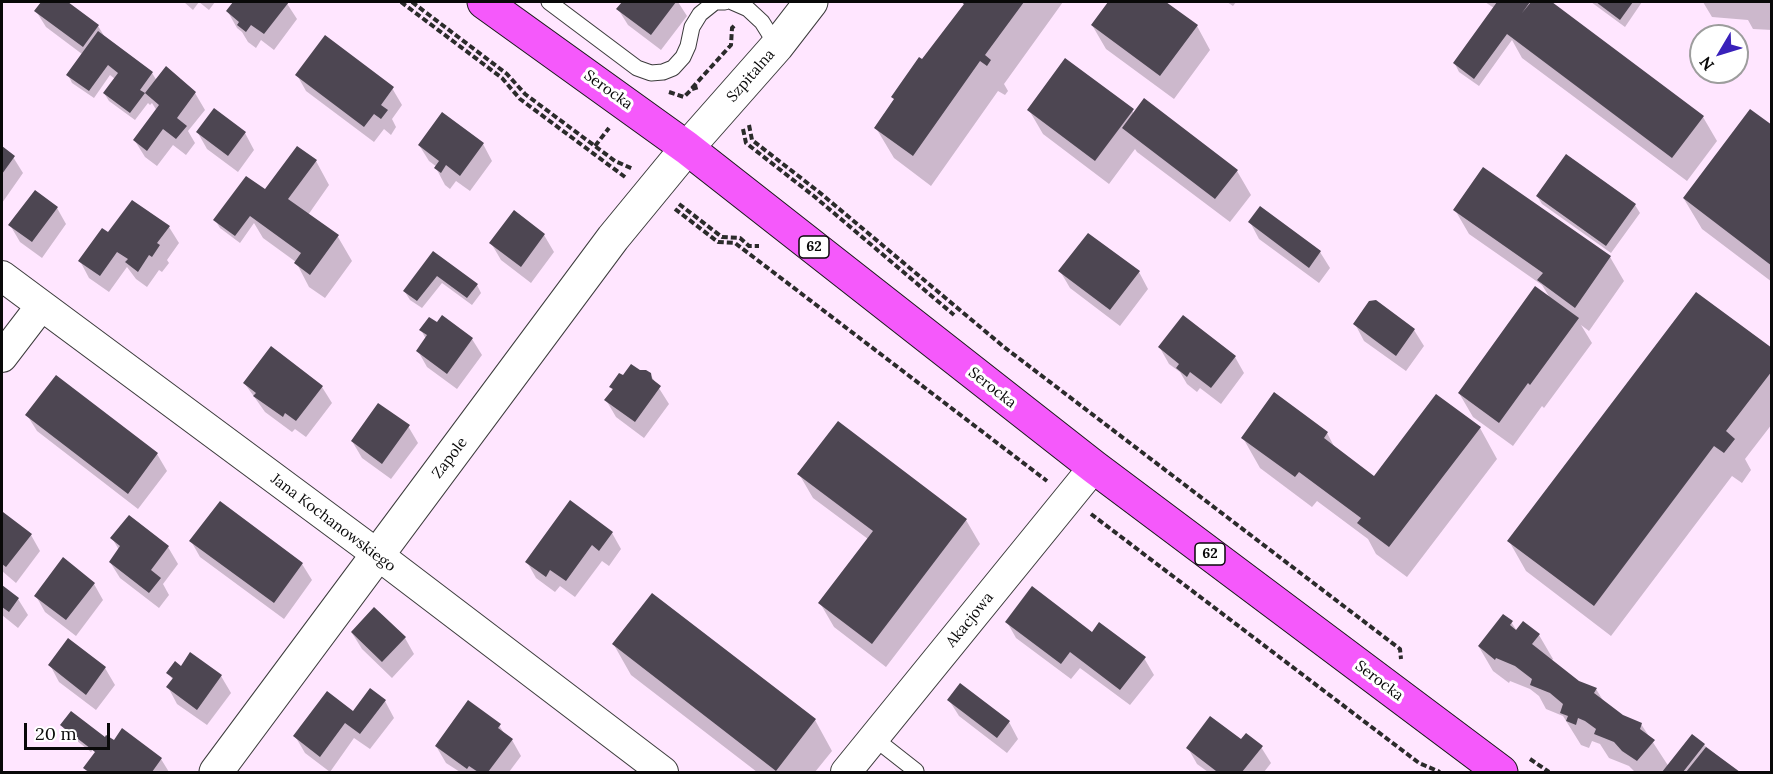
<!DOCTYPE html>
<style>
body{margin:0}
#map{position:relative;width:1773px;height:774px;overflow:hidden;background:#ffe6ff;font-family:Lora,serif}
canvas{display:block}
.frame{position:absolute;inset:0;border:3px solid #090909;pointer-events:none}
.north{position:absolute;left:1689px;top:24px;width:60px;height:60px;box-sizing:border-box;background:#fff;border:2px solid #9d9d9d;border-radius:50%;rotate:232deg;font-size:16px;font-weight:700;line-height:24px;text-align:center;color:#090909}
.north::after{content:'';display:block;margin:auto;width:21px;height:27px;background:#3921ba;clip-path:polygon(50% 0,100% 100%,50% 72%,0 100%)}
.scale{position:absolute;left:24px;top:723px;width:86px;height:27px;box-sizing:border-box;border:3px solid #090909;border-top:0;padding-left:8px;font-size:18px;line-height:21px;white-space:nowrap;color:#090909;-webkit-text-stroke:4px #fff;paint-order:stroke}
</style>
<div id="map">
<canvas width="1773" height="774"></canvas>
<div class="frame"></div>
<div class="north">N</div>
<div class="scale">20 m</div>
</div>
<script>
const ctx = document.querySelector('canvas').getContext('2d');
ctx.lineJoin = 'round';
function fillPath(path, color) { ctx.fillStyle = color; ctx.fill(path, 'evenodd'); }
const toPath = rows => new Path2D(rows.map(r => 'M' + r).join(''));
function strokePath(path, color, width, dash) { ctx.strokeStyle = color; ctx.lineWidth = width; ctx.lineCap = dash ? 'butt' : 'round'; ctx.setLineDash(dash || []); ctx.stroke(path); }
function write(font, color, halo, rows, align = 'center') {
  ctx.font = font + ' Lora,serif'; ctx.lineWidth = 6; ctx.setLineDash([]); ctx.textBaseline = 'middle'; ctx.strokeStyle = halo; ctx.fillStyle = color; for (const [text, x, y, turn = 0] of rows) {
    ctx.save(); ctx.translate(x, y); ctx.rotate((+turn || 0) * Math.PI / 180); ctx.textAlign = isNaN(turn) ? turn : align; if (halo) ctx.strokeText(text, 0, 0); ctx.fillText(text, 0, 0); ctx.restore();
  }
}
fillPath(toPath([
 [43,2,66,2,98,26,106,39,152,73,157,81,195,93,205,110,188,131,195,143,186,155,173,145,157,166,145,157,135,141,157,111,152,103,150,105,148,103,135,120,109,101,104,93,115,79,110,75,94,98,72,83,68,75,82,54,46,27,36,11],
 [184,2,215,2,209,10,199,2,193,10],
 [235,2,286,2,297,19,274,50,261,40,256,48,248,42,242,32,237,28,228,12],
 [624,2,678,2,687,16,661,50,628,25,618,9],
 [963,2,1063,2,1004,84,1008,91,1005,95,998,91,931,186,894,158,876,128,965,6],
 [1110,2,1163,2,1197,26,1210,50,1174,99,1106,49,1092,25],
 [1227,2,1236,2,1233,6],
 [1485,2,1549,2,1703,117,1717,141,1687,181,1522,58,1512,40,1479,86,1459,72,1455,64,1494,8],
 [1591,2,1642,2,1625,27],
 [1703,2,1772,3,1772,30,1753,29,1748,20,1712,17],
 [297,75,392,88,402,105,392,119,396,127,391,135,384,129,374,142,306,91],
 [1029,110,1132,110,1134,114,1237,171,1251,195,1230,222,1137,152,1135,149,1109,184,1043,134],
 [1772,127,1772,282,1702,229,1684,199],
 [198,133,245,133,254,150,238,172,207,149],
 [483,144,492,161,470,191,456,181,450,189,445,185,436,168,437,167,429,161,419,145],
 [2,148,13,157,23,173,2,203],
 [316,161,329,185,308,215,338,237,352,261,325,298,309,287,296,262,263,238,254,223,240,243,220,228,215,220],
 [1537,196,1635,205,1640,213,1611,253,1542,204],
 [57,208,66,224,42,258,20,242,10,225],
 [1455,210,1610,257,1624,281,1589,331,1581,325,1592,343,1544,408,1542,406,1513,446,1473,417,1459,393,1550,298,1542,285,1469,234],
 [514,212,544,235,554,252,531,283,501,260,491,243],
 [1250,222,1320,252,1330,268,1319,283,1259,239],
 [169,227,179,243,167,260,169,263,162,272,159,270,147,287,136,279,127,267,109,292,89,278,80,261,109,234],
 [433,253,477,285,481,293,472,305,442,283,422,308,410,300,405,292],
 [1060,271,1139,272,1148,289,1120,326,1070,288],
 [1355,324,1414,330,1424,346,1406,371,1364,341],
 [421,330,472,339,482,355,457,389,427,367,418,351,426,339],
 [1160,348,1235,357,1244,373,1221,404,1200,388,1197,392,1187,384,1180,372,1169,364],
 [1772,350,1772,424,1745,459,1751,470,1742,483,1732,476,1611,636,1526,571,1509,541],
 [650,374,669,404,644,438,616,417,606,400,613,391,611,387,623,377],
 [56,377,157,454,167,471,138,509,37,431,27,415],
 [245,384,322,387,332,403,306,437,295,429,292,432,265,412],
 [408,426,418,443,391,479,362,458,352,441],
 [1480,428,1497,459,1407,577,1376,554,1368,539,1317,501,1312,507,1260,468,1243,438,1327,433,1336,450,1375,478],
 [799,474,966,520,980,544,886,667,834,627,820,603,868,539,813,498],
 [220,503,302,564,312,580,284,619,200,557,191,541],
 [3,514,31,535,40,551,16,583,2,571,2,516],
 [129,517,168,547,178,564,163,584,169,595,159,608,120,578,110,562,119,550,112,538],
 [612,533,621,549,609,566,602,561,575,597,560,586,555,592,536,578,527,562],
 [94,584,103,600,76,636,45,612,36,596],
 [2,586,18,599,28,615,18,628,2,615],
 [1007,622,1092,634,1144,658,1154,675,1130,705,1080,668,1071,679,1016,638],
 [1511,622,1517,631,1539,635,1553,659,1551,661,1579,682,1596,689,1604,702,1623,717,1641,724,1669,767,1704,745,1738,772,1635,772,1629,766,1609,758,1600,744,1592,741,1589,748,1581,745,1563,716,1546,709,1539,696,1530,689,1510,681,1509,683,1493,671,1479,647],
 [352,633,405,638,414,654,392,678,362,649],
 [69,640,105,668,115,685,96,710,59,682,50,665],
 [614,645,815,720,832,751,815,772,757,772,631,675],
 [181,668,221,676,231,693,207,725,177,704,168,687,173,680,168,673],
 [949,700,1009,722,1018,739,1007,753,959,716],
 [385,701,394,718,370,749,354,738,330,772,305,753,295,736],
 [72,713,105,740,107,737,114,742,122,731,161,759,169,772,87,772,84,768,104,740,102,738,91,752,67,733,62,726],
 [499,725,505,735,512,740,521,756,509,772,460,772,446,763,436,746],
 [1241,741,1261,747,1271,763,1264,772,1208,772,1197,764,1188,748]
]), '#0003');
fillPath(toPath([
 [41,2,68,2,99,25,83,47,34,11],
 [233,2,289,2,264,34,251,25,246,32,237,25,239,22,226,11],
 [622,2,676,2,651,35,616,9],
 [961,2,1024,2,985,55,991,60,987,66,980,61,913,156,874,128,894,99,891,97,919,57,922,59,964,4],
 [1108,2,1166,2,1198,25,1160,76,1091,25],
 [1497,2,1530,2,1522,13,1531,2,1552,2,1704,116,1672,158,1507,34,1474,79,1453,63],
 [1596,2,1633,2,1620,20],
 [98,31,153,72,140,90,145,93,130,113,103,93,118,73,108,65,89,91,66,75],
 [325,35,394,87,381,105,388,110,381,119,374,114,364,127,295,75],
 [1065,58,1134,109,1095,161,1027,110],
 [166,66,196,92,177,118,187,126,176,139,163,129,147,151,133,140,159,105,145,93],
 [1144,98,1238,170,1215,199,1122,128],
 [214,108,246,132,228,156,196,132],
 [1750,109,1772,125,1772,266,1683,198],
 [442,112,484,143,460,176,446,165,441,173,434,168,439,161,418,145],
 [2,146,15,156,2,174],
 [297,146,317,160,288,199,339,235,310,275,294,263,301,253,250,216,235,236,213,220,246,176,265,189],
 [1566,154,1636,204,1606,246,1536,196],
 [1483,167,1611,256,1575,308,1537,280,1543,273,1453,210],
 [35,190,58,207,32,242,8,225],
 [132,200,170,226,157,243,160,245,152,257,149,255,138,272,125,262,128,259,117,252,100,276,78,261,102,228,108,232],
 [1260,206,1321,251,1309,268,1248,222],
 [514,210,545,234,521,267,489,243],
 [1088,233,1140,271,1110,310,1058,271],
 [433,251,478,284,467,298,437,276,417,301,403,291],
 [1535,286,1579,318,1530,385,1528,383,1499,423,1458,393],
 [1696,292,1772,348,1772,371,1726,431,1735,439,1724,453,1714,446,1594,606,1507,541],
 [1376,300,1415,329,1396,356,1353,324,1369,301],
 [442,315,473,338,447,374,416,351,427,335,419,330,429,317,437,322],
 [1183,315,1236,356,1211,388,1190,372,1187,377,1176,368,1179,364,1158,347],
 [271,346,323,386,296,421,285,413,283,417,253,396,256,393,243,383],
 [631,364,640,370,646,370,651,373,652,379,661,386,635,422,604,400,613,389,609,387,619,373,623,375],
 [56,375,158,453,128,494,25,415],
 [1274,392,1328,432,1324,438,1374,476,1436,394,1481,427,1389,547,1357,523,1361,518,1299,472,1295,477,1241,438],
 [378,403,410,425,382,464,351,441],
 [838,421,967,519,872,644,818,603,873,531,797,474],
 [570,500,613,532,599,551,592,545,566,581,550,570,546,577,525,562],
 [220,501,303,563,274,603,189,541],
 [3,512,32,534,6,567,2,564],
 [129,515,169,546,151,570,161,578,149,593,109,562,120,546,110,538],
 [63,557,95,583,66,620,34,596],
 [2,585,19,598,9,612,2,607],
 [1032,586,1092,632,1099,622,1146,657,1120,690,1070,652,1061,664,1005,622],
 [652,593,816,719,776,771,612,644],
 [374,607,406,637,382,662,351,632],
 [1503,614,1513,621,1510,625,1516,630,1523,621,1540,634,1532,644,1579,681,1597,688,1594,693,1623,715,1642,723,1640,729,1655,740,1637,761,1622,751,1614,742,1594,734,1596,729,1585,721,1578,718,1576,725,1566,721,1568,716,1560,713,1563,704,1550,693,1530,685,1532,679,1515,666,1496,658,1495,660,1478,646],
 [68,638,106,667,86,695,48,665],
 [190,652,222,675,197,710,166,687,173,678,166,673,175,661,181,666],
 [960,683,1010,721,997,738,947,700],
 [370,688,386,700,360,734,345,723,320,757,293,736,327,691,353,711],
 [468,700,501,724,498,728,513,739,488,772,478,772,469,766,467,769,435,746],
 [71,711,105,737,106,735,114,740,122,728,162,758,152,772,89,772,83,768,95,752,60,725],
 [1210,716,1241,739,1246,733,1263,746,1242,772,1214,772,1216,771,1186,748],
 [1692,734,1705,744,1683,772,1662,772],
 [1706,747,1740,772,1686,772]
]), '#4d4652');
const service = toPath([
 [549,2,637,68,651,73,663,72,673,68,683,57,688,46,692,27,700,14,715,2,725,2],
 [732,2,748,9,762,22,777,46],
 [874,738,916,771,914,772]
]);
const minor = toPath([
 [2,276,378,555,663,772],
 [2,357,41,306],
 [846,772,1094,467]
]);
const tertiary = toPath([
 [216,772,613,238,687,148,777,46,811,2]
]);
const primary = toPath([
 [484,2,687,148,1094,467,1501,772]
]);
strokePath(service, '#3c3c3c', 17);
strokePath(minor, '#3c3c3c', 32);
strokePath(tertiary, '#3c3c3c', 35);
strokePath(primary, '#1a1a1a', 35);
strokePath(toPath([
 [401,2,502,78,520,99,625,177],
 [412,2,507,74,525,94,615,161,633,169],
 [692,88,731,45,732,28,735,25],
 [669,92,684,97,692,89,699,87],
 [749,125,752,140,819,192,1004,347,1400,649,1401,659],
 [743,129,746,143,815,197,954,315],
 [595,146,609,128],
 [679,204,722,237,740,238,749,246,759,246],
 [675,209,718,242,735,243,1047,481],
 [1091,514,1419,763,1440,772],
 [1530,759,1549,772]
]), '#2b2b2b', 4, [6, 3]);
strokePath(service, '#fff', 15);
strokePath(minor, '#fff', 30);
strokePath(tertiary, '#fff', 33);
strokePath(primary, '#f559fb', 33);
for (const [x, y, w] of [
 [814,247,30],
 [1210,554,30]
]) { const box = new Path2D(); box.roundRect(x - w / 2, y - 11, w, 22, 4.5); ctx.fillStyle = '#fff'; ctx.fill(box); strokePath(box, '#090909', 1.5); }
write('bold 14px', '#090909', null, [
 ["62",814,247],
 ["62",1210,554]
]);
write('15px', '#090909', '#fff', [
 ["Szpitalna",751,76,-49],
 ["Serocka",608,90,36],
 ["Serocka",992,388,38],
 ["Zapole",450,458,-53],
 ["Jana Kochanowskiego",333,523,37],
 ["Akacjowa",970,620,-51],
 ["Serocka",1379,681,37]
]);
</script>
